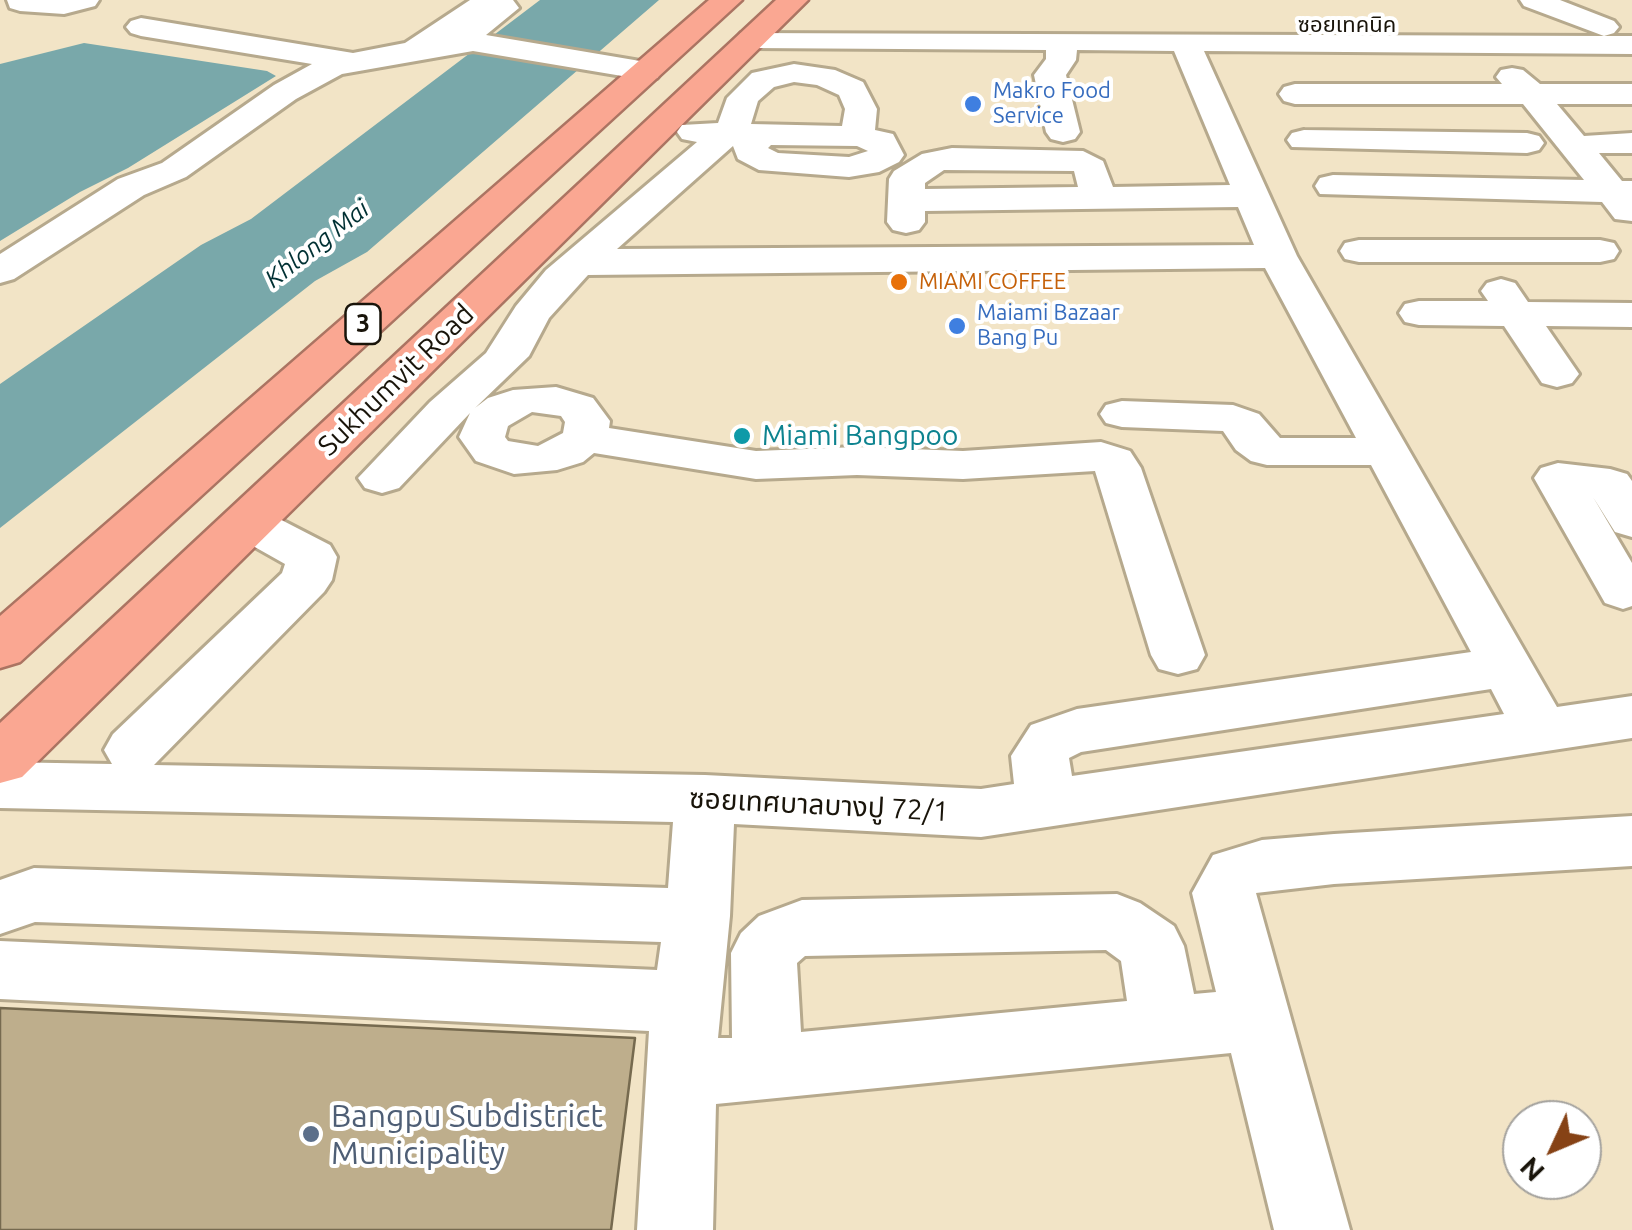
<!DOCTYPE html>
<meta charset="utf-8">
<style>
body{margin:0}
#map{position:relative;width:1632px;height:1230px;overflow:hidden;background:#f2e4c6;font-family:Ubuntu,sans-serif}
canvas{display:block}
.north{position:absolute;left:1502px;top:1100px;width:100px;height:100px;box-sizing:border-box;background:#fff;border:2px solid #a3a19d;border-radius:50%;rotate:226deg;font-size:28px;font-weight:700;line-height:40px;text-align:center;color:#19140a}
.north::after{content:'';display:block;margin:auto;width:35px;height:45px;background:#864215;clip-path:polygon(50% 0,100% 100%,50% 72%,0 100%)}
</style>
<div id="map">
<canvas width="1632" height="1230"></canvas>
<div class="north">N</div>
</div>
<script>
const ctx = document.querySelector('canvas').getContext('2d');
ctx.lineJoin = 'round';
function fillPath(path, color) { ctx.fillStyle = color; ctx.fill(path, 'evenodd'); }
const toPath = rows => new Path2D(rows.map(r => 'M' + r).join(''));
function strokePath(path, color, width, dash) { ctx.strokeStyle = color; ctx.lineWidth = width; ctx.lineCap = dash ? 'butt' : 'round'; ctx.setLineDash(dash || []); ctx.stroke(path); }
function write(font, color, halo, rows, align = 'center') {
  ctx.font = font + ' Ubuntu,"Noto Sans Thai",sans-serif'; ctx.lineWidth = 8; ctx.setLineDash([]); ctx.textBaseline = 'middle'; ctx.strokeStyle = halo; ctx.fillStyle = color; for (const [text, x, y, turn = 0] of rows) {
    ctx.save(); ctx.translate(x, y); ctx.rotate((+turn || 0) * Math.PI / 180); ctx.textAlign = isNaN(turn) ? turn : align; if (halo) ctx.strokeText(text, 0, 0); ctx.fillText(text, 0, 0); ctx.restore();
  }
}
fillPath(toPath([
 [540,0,659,0,367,252,315,281,0,528,0,384,201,245,251,219],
 [84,43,267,71,276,76,128,168,80,192,0,241,0,64]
]), '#79a8aa');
const building = toPath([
 [0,1008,635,1038,611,1230,0,1230,0,1008]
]);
fillPath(building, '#beae8c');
strokePath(building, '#766a4f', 2.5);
const minor = toPath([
 [7,0,99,0,95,6,64,14,20,11,10,8,7,0],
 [470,0,513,0,519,8,486,35,646,62,657,64,662,71,657,78,646,80,473,51,342,74,296,99,186,177,144,195,14,279,0,283,0,254,118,179,162,163,274,85,312,64,141,36,131,33,126,27,131,21,141,18,353,53,405,43,470,0],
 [1520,0,1560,0,1614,21,1619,27,1614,33,1604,36,1632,36,1632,54,1204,51,1297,256,1557,707,1632,696,1632,738,981,837,734,824,730,916,718,1038,732,1038,731,953,741,933,759,916,802,900,1117,894,1140,903,1174,926,1184,946,1194,994,1216,992,1192,893,1213,855,1262,840,1334,834,1632,816,1632,866,1334,884,1256,893,1350,1230,1274,1230,1231,1053,716,1104,713,1230,637,1230,649,1031,0,999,0,941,657,970,661,942,35,922,0,934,0,880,34,868,668,888,673,822,0,808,0,762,112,764,104,750,113,734,282,573,285,564,230,533,223,522,230,511,247,506,264,511,330,545,337,557,332,580,324,592,154,765,705,775,981,789,1014,784,1011,756,1031,725,1077,709,1471,652,1371,465,1267,465,1251,461,1236,450,1223,431,1122,427,1106,423,1100,414,1106,405,1122,401,1233,405,1259,414,1280,438,1356,438,1265,268,588,275,549,318,529,356,475,408,488,398,513,390,556,387,593,398,610,421,609,428,756,451,857,447,963,451,1101,442,1130,451,1141,468,1205,655,1197,669,1178,674,1159,669,1151,655,1095,471,963,479,857,475,756,479,594,453,583,462,557,470,514,474,476,461,459,437,470,413,399,488,382,493,365,488,358,478,430,402,486,353,516,306,546,270,697,142,682,139,677,132,682,125,718,123,727,98,752,73,794,64,835,70,863,82,877,109,875,130,893,134,904,155,899,162,879,172,849,177,759,170,738,159,733,146,617,249,1254,245,1238,207,925,211,925,222,919,230,906,233,893,230,887,222,889,179,894,171,922,154,952,148,1083,151,1103,161,1113,187,1230,185,1174,51,1077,50,1076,60,1066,75,1080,132,1075,139,1063,142,1051,139,1046,132,1034,75,1046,59,1046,50,752,48,741,45,737,39,741,33,1604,36,1524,6,1520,0],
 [794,82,817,85,839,95,845,109,842,126,751,124,758,101,774,87,794,82],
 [771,145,857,146,868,151,849,157,778,153,768,148,771,145],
 [944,170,1074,171,1078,187,925,189,925,183,944,170],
 [532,412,561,416,565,422,563,433,538,446,508,441,505,437,508,426,532,412],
 [1491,689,1504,714,1072,776,1069,758,1081,752,1491,689],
 [1106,950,1121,961,1127,1001,801,1032,797,963,805,956,1106,950],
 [1512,68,1523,70,1540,84,1632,84,1632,104,1557,104,1584,136,1632,133,1632,153,1599,153,1622,181,1632,181,1632,221,1615,219,1602,202,1320,194,1315,186,1320,178,1333,175,1584,180,1523,104,1295,104,1284,101,1279,94,1284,87,1295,84,1502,84,1496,77,1501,70,1512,68],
 [1304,130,1527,133,1539,136,1544,143,1539,150,1527,153,1292,147,1287,140,1292,133,1304,130],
 [1359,240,1600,240,1614,243,1619,251,1614,259,1600,262,1359,262,1345,259,1340,251,1345,243,1359,240],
 [1501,279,1515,283,1528,302,1632,303,1632,327,1546,326,1579,374,1572,383,1557,387,1542,383,1504,326,1419,325,1405,322,1399,313,1405,304,1419,301,1488,301,1481,291,1487,283,1501,279],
 [1558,463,1610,469,1627,474,1632,481,1632,537,1615,532,1593,497,1632,563,1632,606,1623,609,1605,603,1534,478,1541,468,1558,463]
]);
const highway = toPath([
 [709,0,742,0,20,662,0,668,0,616,709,0],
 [776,0,808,0,22,777,0,783,0,723,776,0]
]);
strokePath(minor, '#b6a98d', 6);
strokePath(highway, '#ab7462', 5);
fillPath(minor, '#fff');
fillPath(highway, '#faa792');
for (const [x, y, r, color] of [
 [973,104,10,"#3f7fe0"],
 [899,282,10,"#e8710a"],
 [957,326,10,"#3f7fe0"],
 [742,436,10,"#0f9aa8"],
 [311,1134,10,"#5c6f8a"]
]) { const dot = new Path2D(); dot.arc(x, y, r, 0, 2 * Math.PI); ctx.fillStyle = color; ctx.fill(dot); strokePath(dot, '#fff', 4); }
write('22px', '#19140a', '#fff', [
 ["ซอยเทคนิค",1347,25]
]);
write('22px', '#366cbe', '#fff', [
 ["Makro Food",993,91],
 ["Service",993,116],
 ["Maiami Bazaar",977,313],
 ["Bang Pu",977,338]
], 'left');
write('22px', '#c56008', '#fff', [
 ["MIAMI COFFEE",919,282]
], 'left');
write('italic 25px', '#003033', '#fff', [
 ["Khlong Mai",317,244,-38]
]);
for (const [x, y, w] of [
 [363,324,35]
]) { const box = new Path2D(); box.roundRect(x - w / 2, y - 20, w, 40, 8); ctx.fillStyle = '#fff'; ctx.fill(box); strokePath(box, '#19140a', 2.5); }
write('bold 25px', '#19140a', null, [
 ["3",363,324]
]);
write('28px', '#19140a', '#fff', [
 ["Sukhumvit Road",396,380,-44],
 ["ซอยเทศบาลบางปู 72/1",819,805,3]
]);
write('28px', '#0d838f', '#fff', [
 ["Miami Bangpoo",762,436]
], 'left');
write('32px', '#4e5e75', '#fff', [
 ["Bangpu Subdistrict",331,1116],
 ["Municipality",331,1153]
], 'left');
</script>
